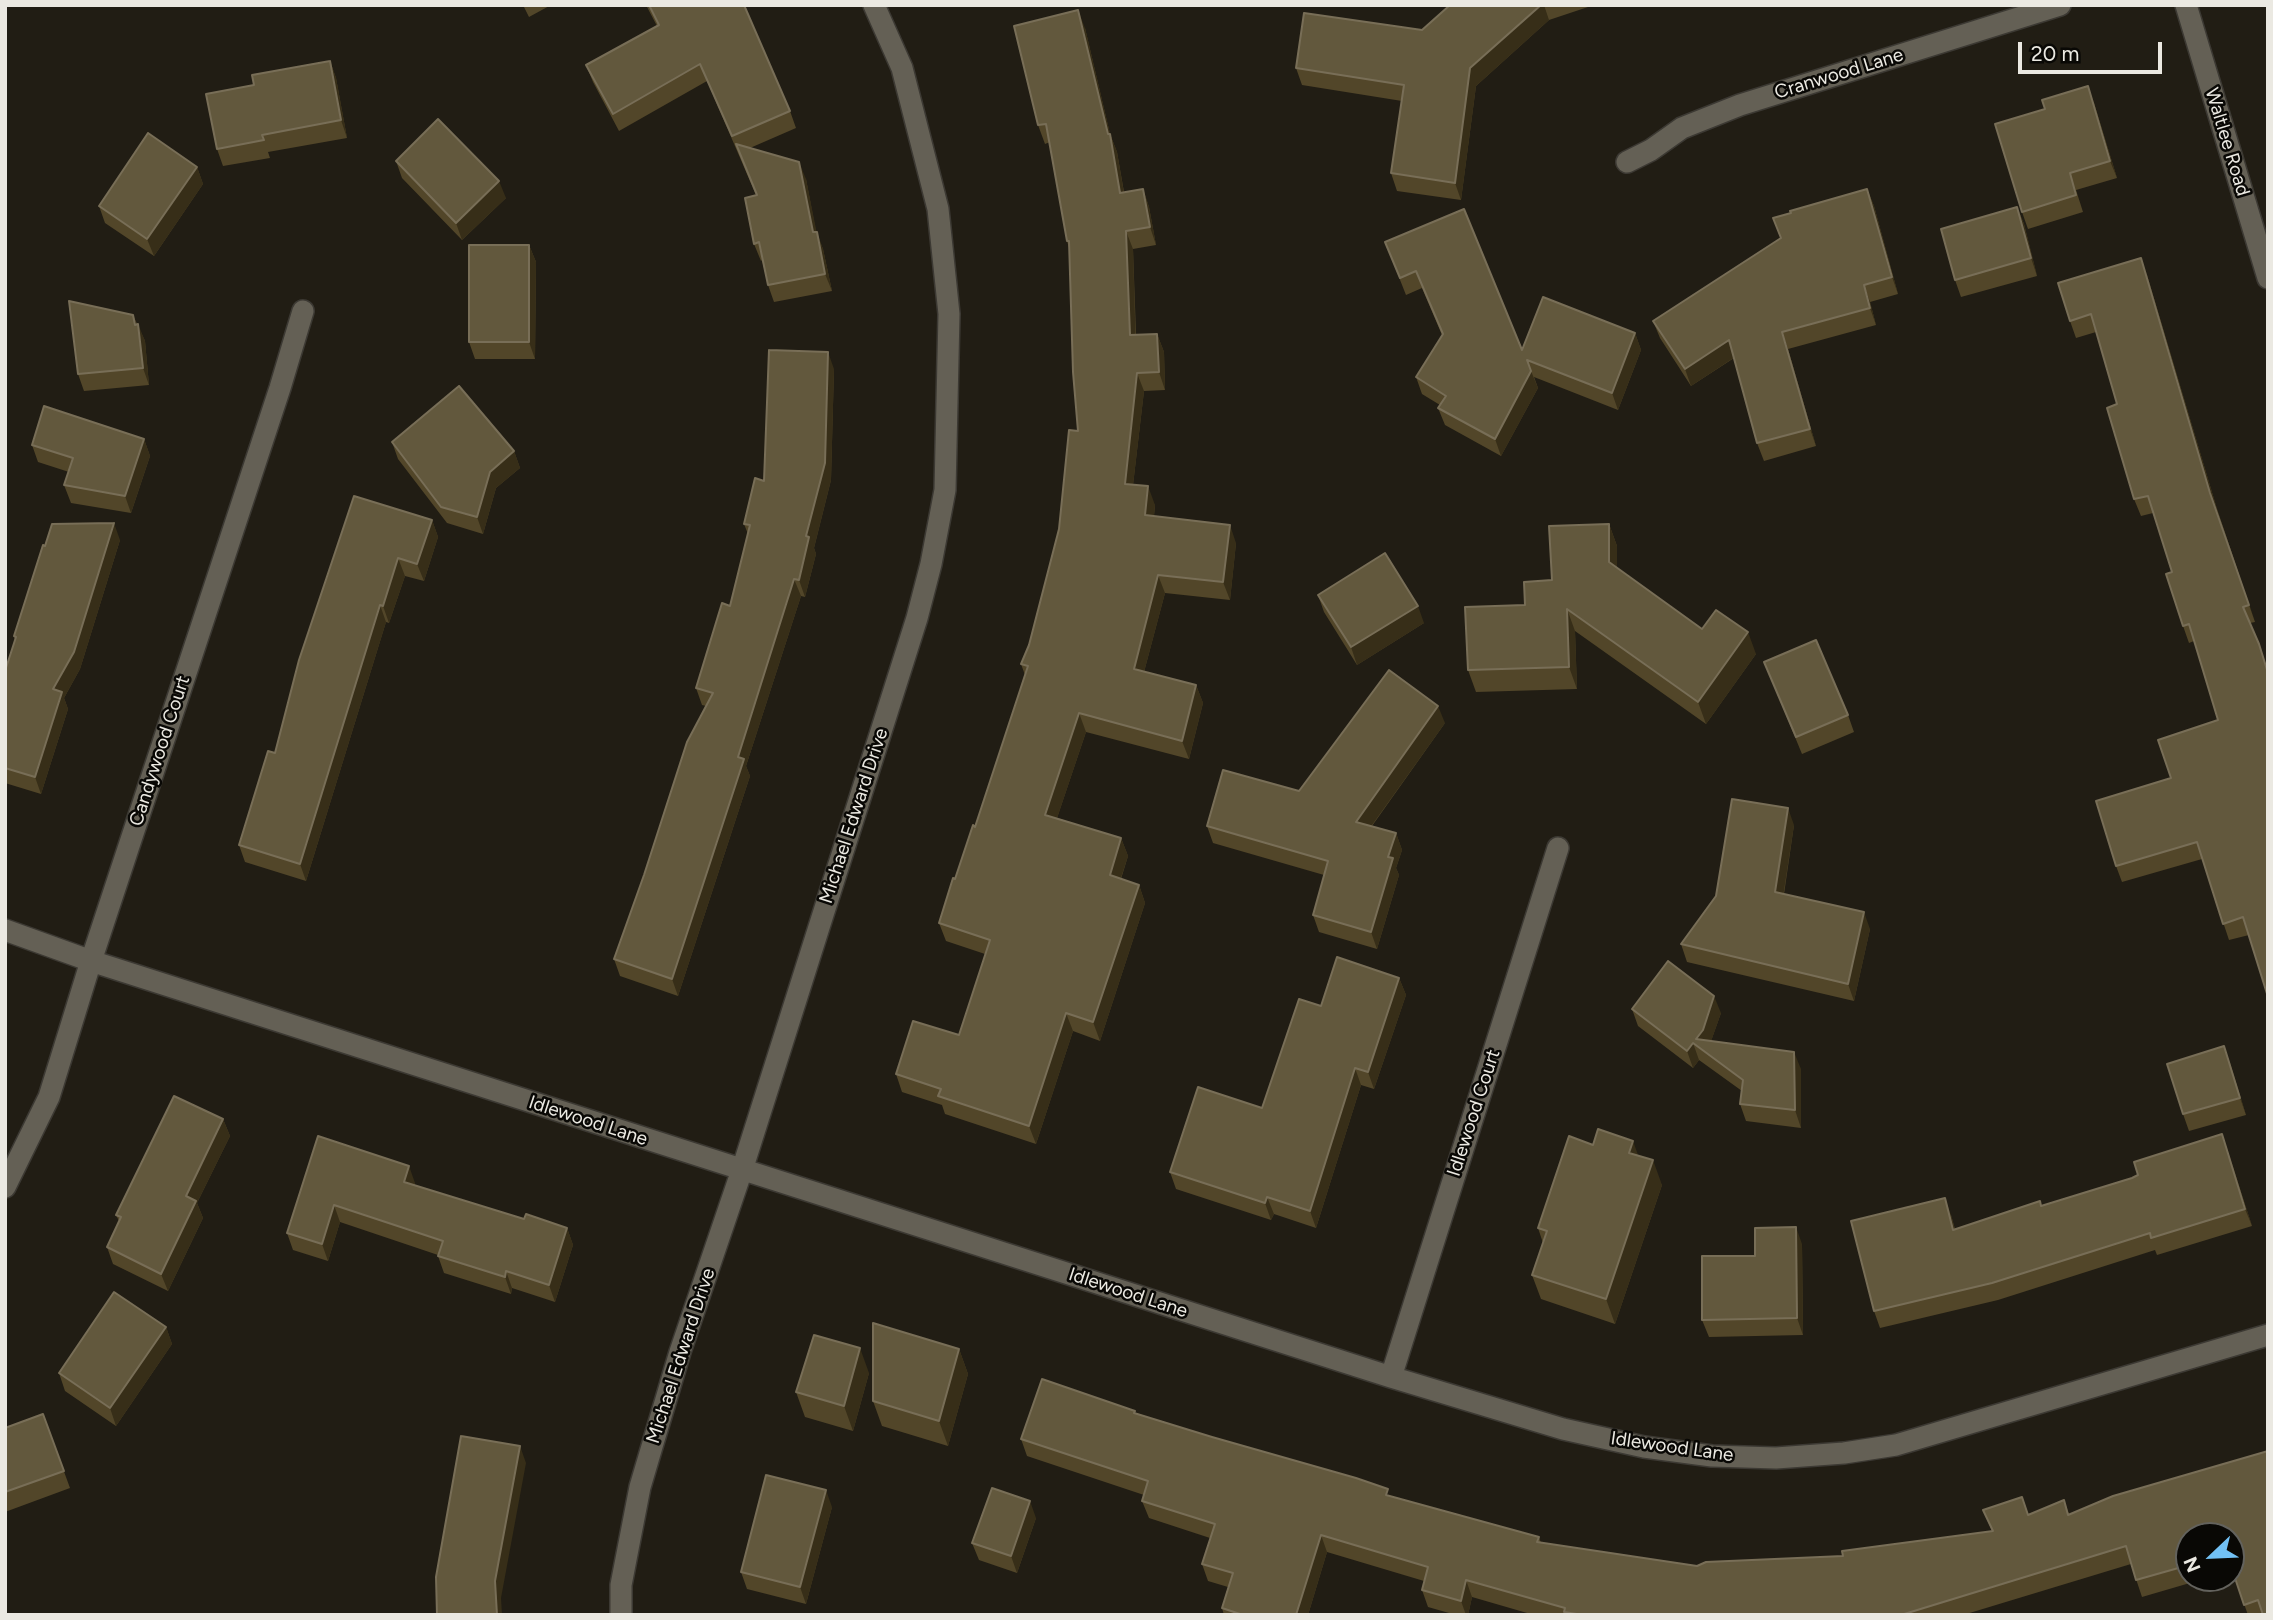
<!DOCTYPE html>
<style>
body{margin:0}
#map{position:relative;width:2273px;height:1620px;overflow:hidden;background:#211d14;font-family:Figtree,sans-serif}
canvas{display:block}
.frame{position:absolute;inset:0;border:7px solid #ebe9e2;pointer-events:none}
.north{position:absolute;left:2175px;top:1522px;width:70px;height:70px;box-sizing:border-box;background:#090805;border:2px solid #63625d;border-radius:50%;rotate:247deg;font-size:19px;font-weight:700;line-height:28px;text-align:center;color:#ebe9e2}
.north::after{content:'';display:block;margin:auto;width:24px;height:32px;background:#72c1f5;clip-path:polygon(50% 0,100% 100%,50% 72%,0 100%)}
.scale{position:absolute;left:2018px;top:42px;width:144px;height:32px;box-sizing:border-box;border:4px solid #ebe9e2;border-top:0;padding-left:9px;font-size:21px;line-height:24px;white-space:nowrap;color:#ebe9e2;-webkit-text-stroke:5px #090805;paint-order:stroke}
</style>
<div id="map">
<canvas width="2273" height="1620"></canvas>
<div class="frame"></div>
<div class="north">N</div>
<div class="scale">20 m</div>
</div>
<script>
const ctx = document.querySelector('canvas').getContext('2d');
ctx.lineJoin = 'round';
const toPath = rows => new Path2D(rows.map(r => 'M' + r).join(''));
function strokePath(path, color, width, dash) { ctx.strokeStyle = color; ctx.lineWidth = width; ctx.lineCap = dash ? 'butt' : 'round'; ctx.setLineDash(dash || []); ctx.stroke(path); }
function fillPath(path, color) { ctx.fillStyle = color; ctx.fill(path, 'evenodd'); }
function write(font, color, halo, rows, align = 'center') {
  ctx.font = font + ' Figtree,sans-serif'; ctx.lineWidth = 5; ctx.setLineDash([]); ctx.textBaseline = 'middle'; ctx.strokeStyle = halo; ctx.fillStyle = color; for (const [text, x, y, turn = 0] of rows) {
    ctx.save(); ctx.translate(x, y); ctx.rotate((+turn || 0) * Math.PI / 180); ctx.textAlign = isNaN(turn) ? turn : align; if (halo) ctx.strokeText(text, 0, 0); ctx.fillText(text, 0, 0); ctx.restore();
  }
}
const minor = toPath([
 [2186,5,2268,278],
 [1627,162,1651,150,1682,128,1740,105,2060,5],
 [5,930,91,961,1391,1377,1563,1429,1644,1447,1712,1456,1776,1458,1844,1453,1896,1445,2268,1335],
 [5,1187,49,1097,91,961,280,388,303,311],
 [1391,1377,1558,848],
 [621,1615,621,1585,640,1487,680,1352,742,1170,917,618,931,564,945,490,949,314,938,209,902,68,874,5]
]);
strokePath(minor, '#3c3933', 24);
strokePath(minor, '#646055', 21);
fillPath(toPath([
 [523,5,551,5,529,17],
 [646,5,744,5,790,111,796,128,750,148,806,179,816,232,823,249,832,291,774,302,768,285,762,260,761,261,754,244,756,195,707,81,619,131,593,82,586,65,657,26],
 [1450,5,1594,5,1549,20,1476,86,1461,200,1397,191,1391,173,1402,101,1302,85,1296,68,1422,30],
 [1085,28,1110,134,1117,152,1124,192,1143,189,1149,207,1156,245,1133,249,1136,334,1157,334,1164,352,1165,390,1144,391,1133,485,1155,505,1154,516,1236,543,1230,600,1165,593,1144,672,1196,685,1203,703,1189,759,1086,732,1057,818,1121,838,1128,856,1121,879,1139,885,1145,903,1100,1041,1073,1031,1036,1144,945,1114,942,1105,902,1092,896,1074,959,1035,985,954,946,941,939,923,975,827,1025,675,1021,664,1029,645,1059,529,1078,431,1069,248,1067,241,1050,142,1045,144,1038,125],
 [330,61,336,78,347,138,268,152,270,158,223,166,217,149,254,85],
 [2094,103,2117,178,2076,190,2083,212,2028,229,2022,212],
 [396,161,506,198,462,240,402,178],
 [197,167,203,184,154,256,105,223,99,206],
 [1867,189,1874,206,1898,294,1870,302,1876,325,1788,349,1816,446,1764,461,1757,443,1734,358,1691,386,1660,338,1653,321,1781,239,1773,218],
 [2017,207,2024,224,2037,276,1961,297,1955,280],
 [1385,242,1522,350,1635,333,1641,350,1618,410,1534,377,1538,388,1501,456,1445,425,1438,408,1440,405,1422,394,1416,377,1442,335,1422,288,1406,295],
 [529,245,536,262,535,359,475,359,469,342],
 [2147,275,2217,509,2255,622,2250,623,2268,669,2268,997,2249,935,2229,940,2202,859,2122,882,2116,866,2171,778,2218,720,2194,641,2189,643,2183,626,2172,572,2153,513,2141,516,2134,499,2117,404,2096,332,2076,338,2070,321],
 [133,315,145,341,149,385,84,391,78,374],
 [834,369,831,480,814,548,816,554,805,597,801,596,746,766,750,776,678,996,620,976,614,959,706,706,702,705,696,688,730,606,748,534,744,524],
 [144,439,150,456,131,513,71,503,64,485,69,472,38,462,32,445],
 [392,442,514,451,520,468,496,488,483,534,447,523,398,459],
 [432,520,438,537,424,581,405,576,389,623,386,622,306,881,245,862,239,845,275,753,299,660],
 [1609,524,1617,546,1617,568,1702,629,1756,654,1706,724,1575,631,1577,689,1476,692,1468,670,1525,605,1552,580],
 [120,540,80,669,64,698,68,709,41,794,5,783,5,671,15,640,14,636,45,546],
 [1318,595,1424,623,1357,665,1324,612],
 [1764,662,1848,715,1854,732,1802,754],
 [1445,723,1372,826,1396,833,1402,850,1396,868,1399,875,1377,949,1319,932,1313,915,1324,875,1213,843,1207,826,1299,791],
 [1794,825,1784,894,1870,929,1854,1001,1687,962,1681,944],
 [1399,978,1406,995,1374,1089,1361,1085,1316,1228,1274,1214,1271,1220,1176,1189,1170,1172,1262,1108,1321,1006],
 [1632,1009,1721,1013,1711,1041,1801,1069,1801,1128,1746,1121,1740,1104,1742,1091,1699,1060,1693,1068,1638,1026],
 [2230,1063,2246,1115,2189,1131,2183,1114],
 [223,1119,230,1136,197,1203,203,1218,168,1291,113,1264,107,1247,119,1221,116,1215],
 [2222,1134,2252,1226,2157,1255,2155,1250,1998,1300,1880,1328,1874,1311,1951,1215,1955,1229,2042,1206,2132,1178],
 [318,1136,415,1183,414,1186,524,1219,567,1228,573,1245,555,1302,512,1288,511,1294,444,1273,438,1256,438,1255,340,1222,328,1261,293,1250,287,1233],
 [1593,1145,1638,1156,1662,1185,1615,1324,1541,1299,1532,1275,1543,1243,1538,1228],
 [1802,1244,1803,1335,1709,1337,1702,1320,1755,1256],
 [166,1327,172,1344,116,1426,65,1391,59,1373],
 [959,1349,968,1374,948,1446,882,1426,873,1401],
 [869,1373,853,1431,805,1417,796,1392],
 [1136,1413,1391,1496,1539,1537,1541,1543,1697,1566,1843,1556,1992,1531,1983,1510,2029,1514,2064,1500,2069,1514,2268,1451,2268,1615,2248,1615,2232,1570,2231,1571,2231,1536,2189,1536,2189,1578,2207,1578,2142,1597,2131,1564,1963,1615,1534,1615,1472,1597,1468,1615,1456,1615,1428,1607,1422,1590,1424,1581,1327,1552,1308,1615,1224,1615,1222,1608,1228,1587,1208,1581,1202,1564,1210,1538,1149,1518,1142,1501,1144,1495,1027,1456,1021,1439],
 [43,1414,70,1488,5,1512,5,1428],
 [832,1507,806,1604,747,1589,741,1572],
 [1036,1518,1017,1573,979,1560,972,1543]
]), '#524629');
fillPath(toPath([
 [1541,5,1544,5,1549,20,1476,86,1461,200,1455,183,1470,68],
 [1078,10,1085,28,1112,142,1110,134,1117,152,1127,211,1120,193,1108,134],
 [330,61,336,78,347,138,341,120],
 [2088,86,2094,103,2117,178,2110,161],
 [799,162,806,179,820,249,813,232],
 [197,167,203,184,154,256,147,239],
 [499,181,506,198,462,240,456,223],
 [1143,189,1149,207,1156,245,1150,227],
 [1867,189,1874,206,1898,294,1892,277],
 [2017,207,2024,224,2037,276,2031,258],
 [1126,231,1133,249,1136,353,1130,335],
 [817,232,823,249,832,291,825,274],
 [529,245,536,262,535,359,529,342],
 [2141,258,2147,275,2217,509,2255,622,2210,493],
 [1864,285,1870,302,1876,325,1870,308],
 [133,315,139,331,138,324,145,341,149,385,143,368],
 [1782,332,1788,349,1816,446,1810,429],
 [1635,333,1641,350,1618,410,1612,393],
 [1157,334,1164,352,1165,390,1159,372],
 [1729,340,1735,357,1691,386,1685,369],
 [828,352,834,369,831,480,814,548,816,554,805,597,799,580,806,536],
 [1531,371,1538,388,1501,456,1495,439],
 [1137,373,1144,391,1131,502,1125,484],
 [144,439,150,456,131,513,125,496],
 [514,451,520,468,496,488,483,534,477,517,490,472],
 [1148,486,1155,505,1152,533,1145,515],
 [432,520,438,537,424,581,417,564],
 [114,523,120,540,80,669,64,698,68,709,41,794,35,777,53,689],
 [1609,524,1617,546,1617,584,1609,562],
 [1230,525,1236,543,1230,600,1223,582],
 [398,558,405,576,389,623,383,606],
 [1158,575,1165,593,1140,687,1134,669],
 [794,579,801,596,746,766,750,776,678,996,672,979,738,757],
 [380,605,386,622,306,881,300,864],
 [1418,606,1424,623,1357,665,1351,647],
 [1567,609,1575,631,1577,689,1569,667],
 [1748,632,1756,654,1706,724,1698,702],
 [1196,685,1203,703,1189,759,1182,741],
 [1438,706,1445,723,1362,839,1356,822],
 [1079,713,1086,732,1052,833,1045,815],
 [1788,808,1794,825,1781,910,1775,892],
 [1396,833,1402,850,1396,868,1399,875,1377,949,1371,932,1388,857],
 [1121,838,1128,856,1116,893,1110,875],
 [1139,885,1145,903,1100,1041,1093,1022],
 [1864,912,1870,929,1854,1001,1848,984],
 [1399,978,1406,995,1374,1089,1368,1072],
 [1714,996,1721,1013,1709,1047,1696,1039],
 [1066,1013,1073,1031,1036,1144,1029,1126],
 [1693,1043,1699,1060,1693,1068,1687,1051],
 [2224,1046,2230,1063,2246,1115,2240,1098],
 [1794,1052,1801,1069,1801,1128,1795,1110],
 [1355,1068,1361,1085,1316,1228,1310,1211],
 [223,1119,230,1136,197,1203,203,1218,168,1291,161,1274,186,1196],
 [2222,1134,2228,1151,2252,1226,2245,1209],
 [1633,1141,1642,1166,1629,1153],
 [1653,1160,1662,1185,1615,1324,1606,1299],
 [409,1166,415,1183,410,1199,404,1182],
 [1267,1197,1274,1214,1271,1220,1265,1203],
 [1945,1198,1951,1215,1959,1247,1953,1230],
 [334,1205,340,1222,328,1261,322,1244],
 [1796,1227,1802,1244,1803,1335,1797,1318],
 [567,1228,573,1245,555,1302,549,1285],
 [506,1271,512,1288,511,1294,505,1277],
 [166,1327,172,1344,116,1426,110,1408],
 [860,1348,869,1373,853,1431,844,1406],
 [959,1349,968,1374,948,1446,939,1421],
 [520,1446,526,1463,501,1598,502,1615,497,1615,495,1581],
 [826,1490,832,1507,806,1604,800,1587],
 [1030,1501,1036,1518,1017,1573,1011,1556],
 [1321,1535,1327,1552,1308,1615,1296,1615],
 [1466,1580,1472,1597,1468,1615,1466,1615,1461,1601]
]), '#372e18');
const building = toPath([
 [649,5,744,5,790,111,732,136,700,64,613,114,586,65,659,25,649,5],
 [1450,5,1541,5,1470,68,1455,183,1391,173,1404,85,1296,68,1304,13,1422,30,1450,5],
 [1078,10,1108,134,1110,134,1120,193,1143,189,1150,227,1126,231,1130,335,1157,334,1159,372,1137,373,1125,484,1148,486,1145,515,1230,525,1223,582,1158,575,1134,669,1196,685,1182,741,1079,713,1045,815,1121,838,1110,875,1139,885,1093,1022,1066,1013,1029,1126,938,1096,941,1089,896,1074,913,1021,959,1035,990,940,939,923,953,878,955,879,973,825,975,827,1028,666,1021,664,1029,645,1059,529,1069,430,1078,431,1073,372,1069,241,1067,241,1046,124,1038,125,1014,26,1078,10],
 [330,61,341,120,262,135,264,140,217,149,206,94,254,85,252,75,330,61],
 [2088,86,2110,161,2070,173,2076,195,2022,212,1995,124,2045,109,2042,100,2088,86],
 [438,119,499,181,456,223,396,161,438,119],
 [148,133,197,167,147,239,99,206,148,133],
 [736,144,799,162,813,232,817,232,825,274,768,285,759,242,754,244,745,198,757,195,736,144],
 [1867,189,1892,277,1864,285,1870,308,1782,332,1810,429,1757,443,1729,340,1685,369,1653,321,1781,238,1773,218,1791,213,1790,211,1867,189],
 [2017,207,2031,258,1955,280,1941,229,2017,207],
 [1464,209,1522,350,1543,297,1635,333,1612,393,1527,360,1531,371,1495,439,1438,408,1446,396,1416,377,1443,334,1416,271,1400,278,1385,242,1464,209],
 [469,245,529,245,529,342,469,342,469,245],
 [2141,258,2210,493,2249,605,2243,607,2259,644,2268,673,2268,997,2243,917,2223,924,2197,842,2116,866,2096,801,2171,778,2158,740,2218,720,2189,624,2183,626,2166,574,2172,572,2148,496,2134,499,2107,408,2117,404,2091,314,2070,321,2058,283,2141,258],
 [69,301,133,315,135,325,138,324,143,368,78,374,69,301],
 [769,350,828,352,825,463,806,536,809,537,799,580,794,579,738,757,744,759,672,979,614,959,644,875,687,742,713,693,696,688,722,603,730,606,750,525,744,524,755,478,764,481,769,350],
 [459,386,514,451,490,472,477,517,441,507,392,442,459,386],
 [44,406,144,439,125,496,64,485,73,458,32,445,44,406],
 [354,496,432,520,417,564,398,558,383,606,380,605,300,864,239,845,268,751,275,753,299,660,354,496],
 [114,523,74,652,53,689,62,692,35,777,5,768,5,671,16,637,14,636,43,545,45,546,52,524,114,523],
 [1609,524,1609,562,1702,629,1716,610,1748,632,1698,702,1567,609,1569,667,1468,670,1465,607,1525,605,1524,582,1552,580,1549,526,1609,524],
 [1385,553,1418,606,1351,647,1318,595,1385,553],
 [1816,640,1848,715,1796,737,1764,662,1816,640],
 [1389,670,1438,706,1356,822,1396,833,1388,857,1393,858,1371,932,1313,915,1328,861,1207,826,1223,770,1299,791,1389,670],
 [1732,799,1788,808,1775,892,1864,912,1848,984,1681,944,1716,896,1732,799],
 [1337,957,1399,978,1368,1072,1355,1068,1310,1211,1267,1197,1265,1203,1170,1172,1198,1087,1262,1108,1299,999,1321,1006,1337,957],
 [1668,961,1714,996,1703,1030,1696,1039,1794,1052,1795,1110,1740,1104,1743,1080,1693,1043,1687,1051,1632,1009,1668,961],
 [2224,1046,2240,1098,2183,1114,2167,1064,2224,1046],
 [174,1096,223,1119,186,1196,196,1201,161,1274,107,1247,121,1217,116,1215,174,1096],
 [1598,1129,1633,1141,1629,1153,1653,1160,1606,1299,1532,1275,1547,1231,1538,1228,1569,1136,1593,1145,1598,1129],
 [2222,1134,2245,1209,2151,1238,2150,1233,1992,1283,1874,1311,1851,1221,1945,1198,1953,1230,2040,1201,2041,1206,2132,1178,2138,1175,2134,1162,2222,1134],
 [318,1136,409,1166,404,1182,524,1219,526,1214,567,1228,549,1285,506,1271,505,1277,438,1256,443,1241,334,1205,322,1244,287,1233,318,1136],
 [1796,1227,1797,1318,1702,1320,1702,1256,1755,1256,1755,1228,1796,1227],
 [114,1292,166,1327,110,1408,59,1373,114,1292],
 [873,1323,959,1349,939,1421,873,1401,873,1323],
 [814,1335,860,1348,844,1406,796,1392,814,1335],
 [1042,1379,1135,1411,1134,1413,1212,1437,1356,1478,1388,1489,1386,1495,1539,1537,1537,1542,1697,1566,1706,1562,1843,1556,1842,1551,1993,1531,1983,1510,2022,1497,2028,1515,2064,1500,2068,1515,2113,1496,2268,1451,2268,1615,2263,1615,2258,1600,2244,1605,2231,1566,2231,1536,2189,1536,2189,1565,2136,1580,2126,1546,1901,1615,1583,1615,1564,1612,1565,1608,1466,1580,1461,1601,1422,1590,1428,1567,1321,1535,1296,1615,1243,1615,1222,1608,1233,1573,1202,1564,1215,1524,1142,1501,1148,1481,1021,1439,1042,1379],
 [43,1414,64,1471,5,1492,5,1428,43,1414],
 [461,1436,520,1446,495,1581,497,1615,437,1615,436,1577,461,1436],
 [766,1475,826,1490,800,1587,741,1572,766,1475],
 [992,1488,1030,1501,1011,1556,972,1543,992,1488]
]);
fillPath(building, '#62583d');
strokePath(building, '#786e57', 2);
write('19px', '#ebe9e2', '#090805', [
 ["Cranwood Lane",1839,74,-17],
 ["Waltlee Road",2227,142,73],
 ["Candywood Court",160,751,-72],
 ["Michael Edward Drive",854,816,-72],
 ["Idlewood Court",1474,1113,-72],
 ["Idlewood Lane",588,1121,18],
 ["Idlewood Lane",1128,1293,18],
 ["Michael Edward Drive",681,1356,-72],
 ["Idlewood Lane",1672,1447,8]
]);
</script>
